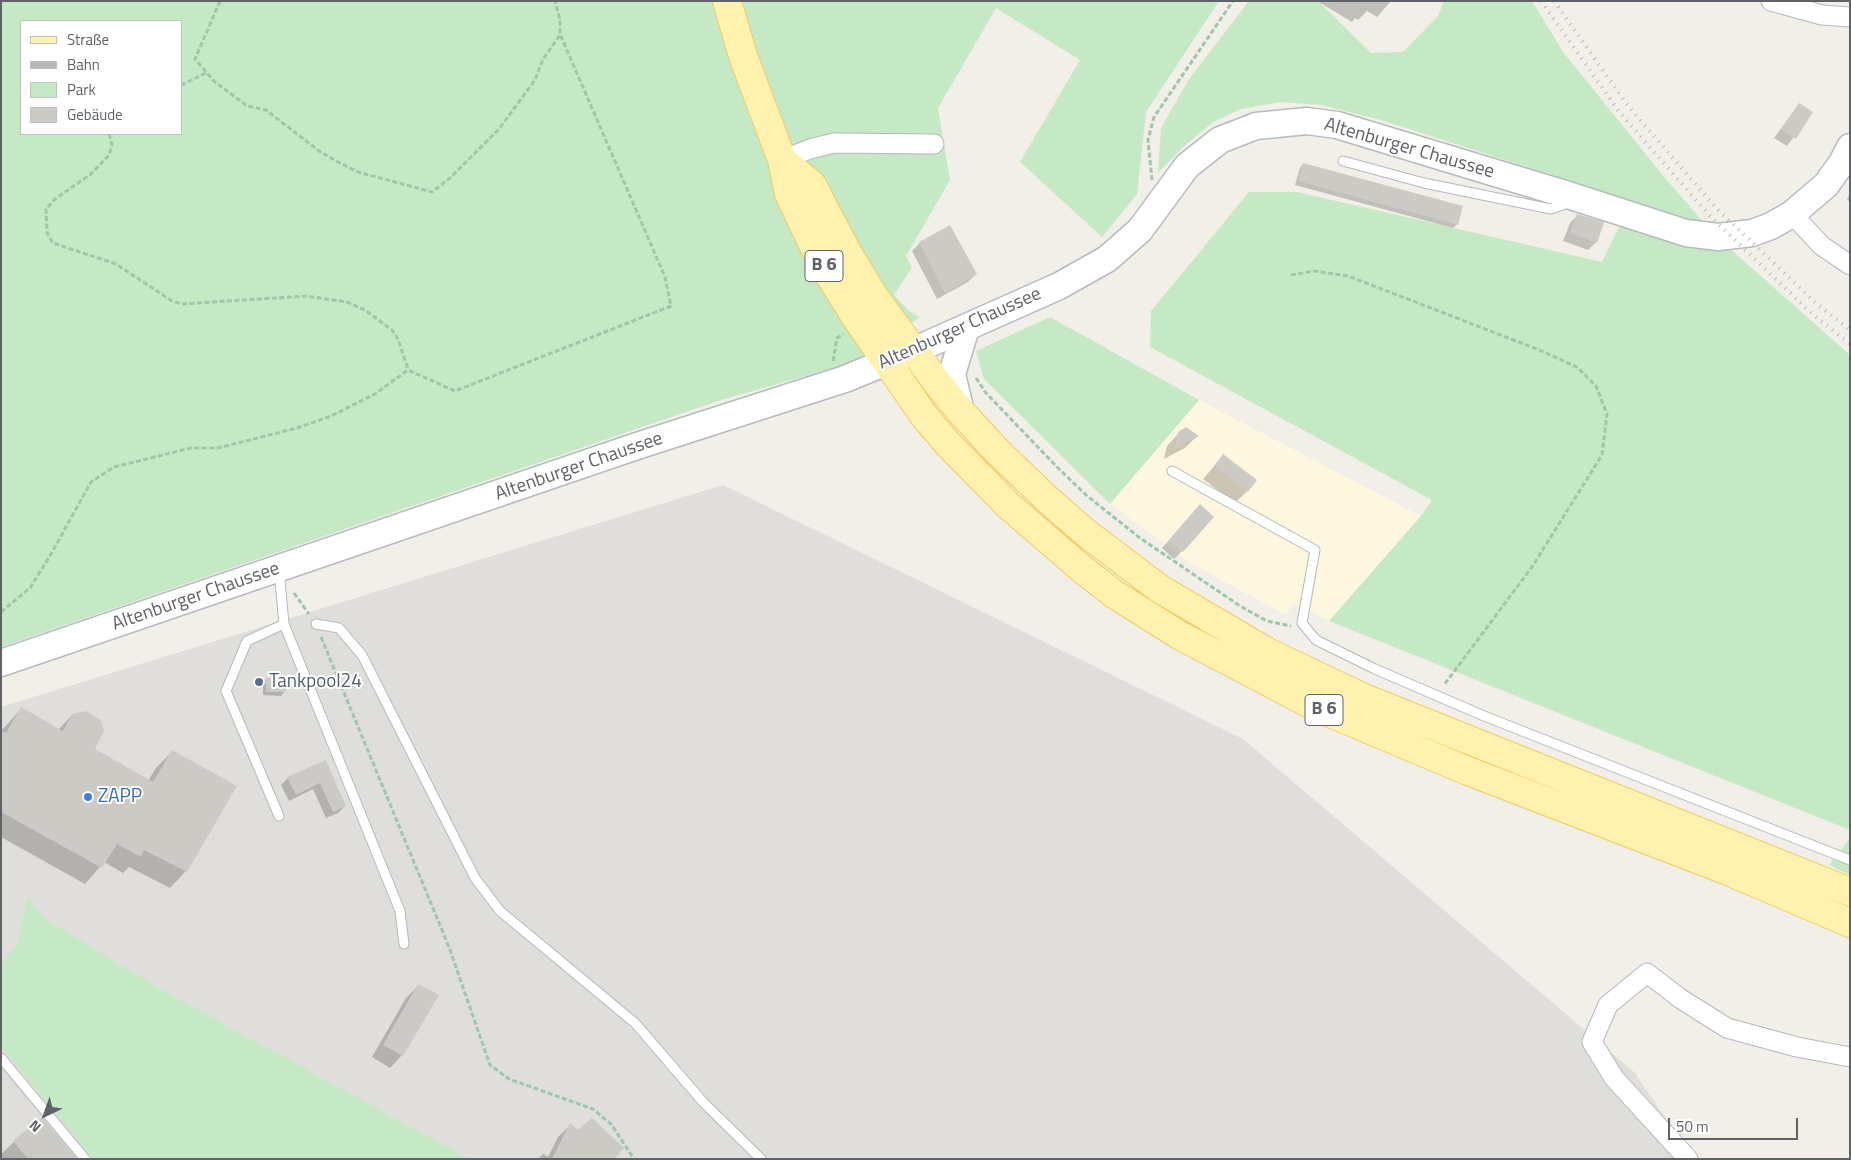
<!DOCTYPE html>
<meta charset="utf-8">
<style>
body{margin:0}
#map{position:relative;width:1851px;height:1160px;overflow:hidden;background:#f1efe8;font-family:"Titillium Web",sans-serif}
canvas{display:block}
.frame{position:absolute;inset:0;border:2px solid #5f6368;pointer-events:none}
.legend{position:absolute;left:20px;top:20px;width:162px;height:115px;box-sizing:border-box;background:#fff;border:1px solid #bfc1c3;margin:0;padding:6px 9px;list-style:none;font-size:15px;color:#5f6368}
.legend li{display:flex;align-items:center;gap:10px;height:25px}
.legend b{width:25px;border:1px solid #bfc1c3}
.north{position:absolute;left:20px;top:1090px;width:50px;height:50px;-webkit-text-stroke:4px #fff;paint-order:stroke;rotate:222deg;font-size:14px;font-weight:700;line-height:20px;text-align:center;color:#5f6368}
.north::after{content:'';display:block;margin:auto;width:18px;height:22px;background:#5f6368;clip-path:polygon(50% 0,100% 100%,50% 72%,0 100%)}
.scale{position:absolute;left:1668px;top:1118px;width:130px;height:22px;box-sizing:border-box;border:2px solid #5f6368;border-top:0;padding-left:6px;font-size:15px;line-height:18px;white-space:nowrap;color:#5f6368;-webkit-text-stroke:4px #fff;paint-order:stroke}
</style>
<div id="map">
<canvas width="1851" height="1160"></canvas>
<div class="frame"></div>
<ul class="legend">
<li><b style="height:6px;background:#fff2af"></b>Straße</li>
<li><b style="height:6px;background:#b6b7b8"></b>Bahn</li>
<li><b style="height:14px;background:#c5e8c5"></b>Park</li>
<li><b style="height:14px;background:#cccac5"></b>Gebäude</li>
</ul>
<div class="north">N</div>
<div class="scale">50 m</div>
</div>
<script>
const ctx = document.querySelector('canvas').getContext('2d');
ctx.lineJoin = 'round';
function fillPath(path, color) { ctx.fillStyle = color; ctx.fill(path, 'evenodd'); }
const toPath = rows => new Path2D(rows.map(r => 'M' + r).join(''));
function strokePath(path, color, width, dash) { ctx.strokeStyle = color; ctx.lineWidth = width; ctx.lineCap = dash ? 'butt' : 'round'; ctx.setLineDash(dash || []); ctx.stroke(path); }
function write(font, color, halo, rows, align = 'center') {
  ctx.font = font + ' "Titillium Web",sans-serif'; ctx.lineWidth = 4; ctx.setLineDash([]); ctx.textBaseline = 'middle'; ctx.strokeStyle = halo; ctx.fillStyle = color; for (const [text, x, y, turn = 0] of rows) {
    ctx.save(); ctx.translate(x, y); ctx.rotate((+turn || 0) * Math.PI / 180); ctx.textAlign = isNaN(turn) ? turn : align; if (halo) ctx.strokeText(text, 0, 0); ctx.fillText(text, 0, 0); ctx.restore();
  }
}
fillPath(toPath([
 [1199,400,1421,516,1329,621,1293,604,1286,615,1194,565,1110,504]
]), '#fef7e0');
fillPath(toPath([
 [723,485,1243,739,1634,1072,1694,1159,1,1159,1,707]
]), '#e0deda');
fillPath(toPath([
 [1,1,1219,1,1146,112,1137,194,1102,237,1020,162,1080,60,996,8,938,108,950,180,906,256,912,267,894,295,909,311,920,317,855,362,721,400,1,647],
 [21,21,181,21,181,134,21,134],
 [1249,1,1318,1,1371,53,1403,52,1438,16,1444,1,1532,1,1563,52,1665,178,1705,224,1381,120,1321,105,1281,102,1241,109,1213,122,1182,148,1158,173,1161,128,1189,79],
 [1249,192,1297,192,1602,262,1620,225,1730,249,1850,355,1850,830,1329,621,1421,516,1432,500,1150,347,1151,311],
 [1050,317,1199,400,1110,504,984,379,976,351],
 [1850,838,1850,875,1829,865],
 [28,897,45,919,155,986,469,1159,93,1159,1,1046,1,964,17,946]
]), '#c5e8c5');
fillPath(toPath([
 [1317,1,1391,1,1377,17,1367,11,1358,20,1355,18,1352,22],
 [1799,104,1812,113,1787,146,1774,138],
 [1303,164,1457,224,1453,228,1295,185,1300,168],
 [1850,191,1850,202,1847,200],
 [1578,215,1596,242,1588,250,1563,241,1570,223],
 [920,243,976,274,968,282,937,299,912,251],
 [1179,433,1197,436,1185,448,1164,459,1167,446],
 [1223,456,1247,491,1235,503,1203,479],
 [1192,514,1182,551,1174,559,1162,548],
 [266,679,284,692,281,696,263,695,263,683],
 [21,709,58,730,72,715,93,750,148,781,156,768,172,752,186,871,170,888,129,867,123,873,104,862,85,884,1,837,1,731],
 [326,762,345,806,338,813,326,818,313,789,289,801,281,785,288,778],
 [418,986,437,996,402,1055,390,1068,372,1057,406,998],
 [570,1125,612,1159,538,1159,543,1154,548,1157,558,1137],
 [14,1142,74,1159,1,1159,1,1154]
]), '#0003');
fillPath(toPath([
 [1799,103,1813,112,1796,139,1781,129],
 [1303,163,1463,206,1458,225,1298,181],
 [1577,214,1604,222,1597,243,1570,233],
 [950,225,977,274,945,293,919,242],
 [1186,427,1199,436,1175,448,1178,432],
 [1223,454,1257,480,1248,492,1214,466],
 [1200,504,1214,517,1183,552,1169,540],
 [285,677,286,692,266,692,266,678],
 [21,707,63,731,72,714,86,711,101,720,104,731,95,749,153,782,172,750,237,786,187,872,144,850,141,857,117,844,102,868,1,812,1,731,6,733],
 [326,760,346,806,333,812,320,783,296,795,287,777],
 [418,984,439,995,403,1056,383,1045],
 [42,1117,77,1159,28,1159,13,1141],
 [592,1118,624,1148,614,1159,552,1159,570,1123,578,1130]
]), '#cccac5');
const lane = toPath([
 [1343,161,1424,183,1551,209,1565,204,1568,198],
 [1172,471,1315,550,1302,623,1316,640,1375,669,1484,716,1850,860],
 [279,570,284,624,247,641,226,691,279,816],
 [284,624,400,911,404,944],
 [316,624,339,628,362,655,475,878,500,911,635,1023,703,1102,761,1159],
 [1,1058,85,1159]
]);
const street = toPath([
 [1771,1,1822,15,1850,17],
 [782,160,810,149,834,143,934,144],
 [1792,214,1822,246,1850,265],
 [1688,1159,1614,1078,1592,1042,1608,1005,1647,973,1681,999,1727,1028,1797,1047,1850,1057]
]);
const secondary = toPath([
 [961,412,952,374,966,328],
 [1,663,637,446,845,379,913,351,1059,286,1107,259,1140,230,1187,166,1220,140,1256,126,1307,121,1337,125,1568,195,1686,233,1718,237,1752,233,1771,226,1792,214,1826,185,1842,163,1850,147]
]);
const primary = toPath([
 [727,1,743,56,782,160,789,194,821,261,857,319,925,417,948,444,1009,506,1082,569,1114,594,1179,635,1318,708,1468,771,1728,871,1850,923],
 [782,160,812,185,847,252,873,295,938,384,961,412,997,451,1046,498,1086,533,1160,589,1269,653,1364,698,1850,892]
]);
strokePath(lane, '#b5b8bc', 11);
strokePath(street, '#b5b8bc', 21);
strokePath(secondary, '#b6babf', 29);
strokePath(primary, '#f2c960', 30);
strokePath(toPath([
 [220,1,195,59,214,81,247,106,266,110,319,151,338,162,358,172,432,192,450,178,499,129,535,80,543,59,560,35],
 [181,85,206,73],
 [109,134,112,145,109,155,91,174,55,199,46,209,47,233,53,243,116,264,172,301,182,304,306,296,347,302,365,310,392,330,398,339,408,369],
 [1152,180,1148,140,1154,117,1233,1],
 [1291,275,1314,271,1348,276,1537,349,1577,367,1596,386,1607,414,1602,455,1532,567,1444,685],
 [833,361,837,338,843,334],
 [976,378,986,393,1058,468,1086,495,1140,538,1240,606,1267,621,1291,626],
 [294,593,309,614],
 [1,612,30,588,51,554,91,482,114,467,191,448,218,448,297,428,331,416,375,394,408,370,455,391,671,306,665,277,560,34,560,20,555,1],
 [321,637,449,947,490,1065,509,1079,593,1109,611,1124,634,1159]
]), '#9cc7a9', 3, [5, 2.5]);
strokePath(lane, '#fff', 9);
strokePath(street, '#fff', 19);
strokePath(secondary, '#fff', 26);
strokePath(primary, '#fff2af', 28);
strokePath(toPath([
 [1541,1,1620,113,1710,216,1810,312,1850,344],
 [1554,1,1628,106,1718,210,1817,304,1850,330]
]), '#b6b7b8', 4, [1, 6]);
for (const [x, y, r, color] of [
 [259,682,5,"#5c6f8a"],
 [88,797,5,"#3f7fe0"]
]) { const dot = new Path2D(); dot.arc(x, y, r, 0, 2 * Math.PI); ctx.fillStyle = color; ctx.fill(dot); strokePath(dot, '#fff', 2); }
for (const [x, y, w] of [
 [824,266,38],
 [1324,710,38]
]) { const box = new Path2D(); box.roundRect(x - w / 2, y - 15.5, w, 31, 4); ctx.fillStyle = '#fff'; ctx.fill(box); strokePath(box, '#5f6368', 1); }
write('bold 18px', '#5f6368', null, [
 ["B 6",824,266],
 ["B 6",1324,710]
]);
write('19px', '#5f6368', '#fff', [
 ["Altenburger Chaussee",1409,149,16],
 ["Altenburger Chaussee",960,329,-24],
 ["Altenburger Chaussee",579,467,-19],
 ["Altenburger Chaussee",196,597,-19]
]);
write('19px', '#4e5e75', '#fff', [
 ["Tankpool24",269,682]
], 'left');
write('19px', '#366cbe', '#fff', [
 ["ZAPP",98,797]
], 'left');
</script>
